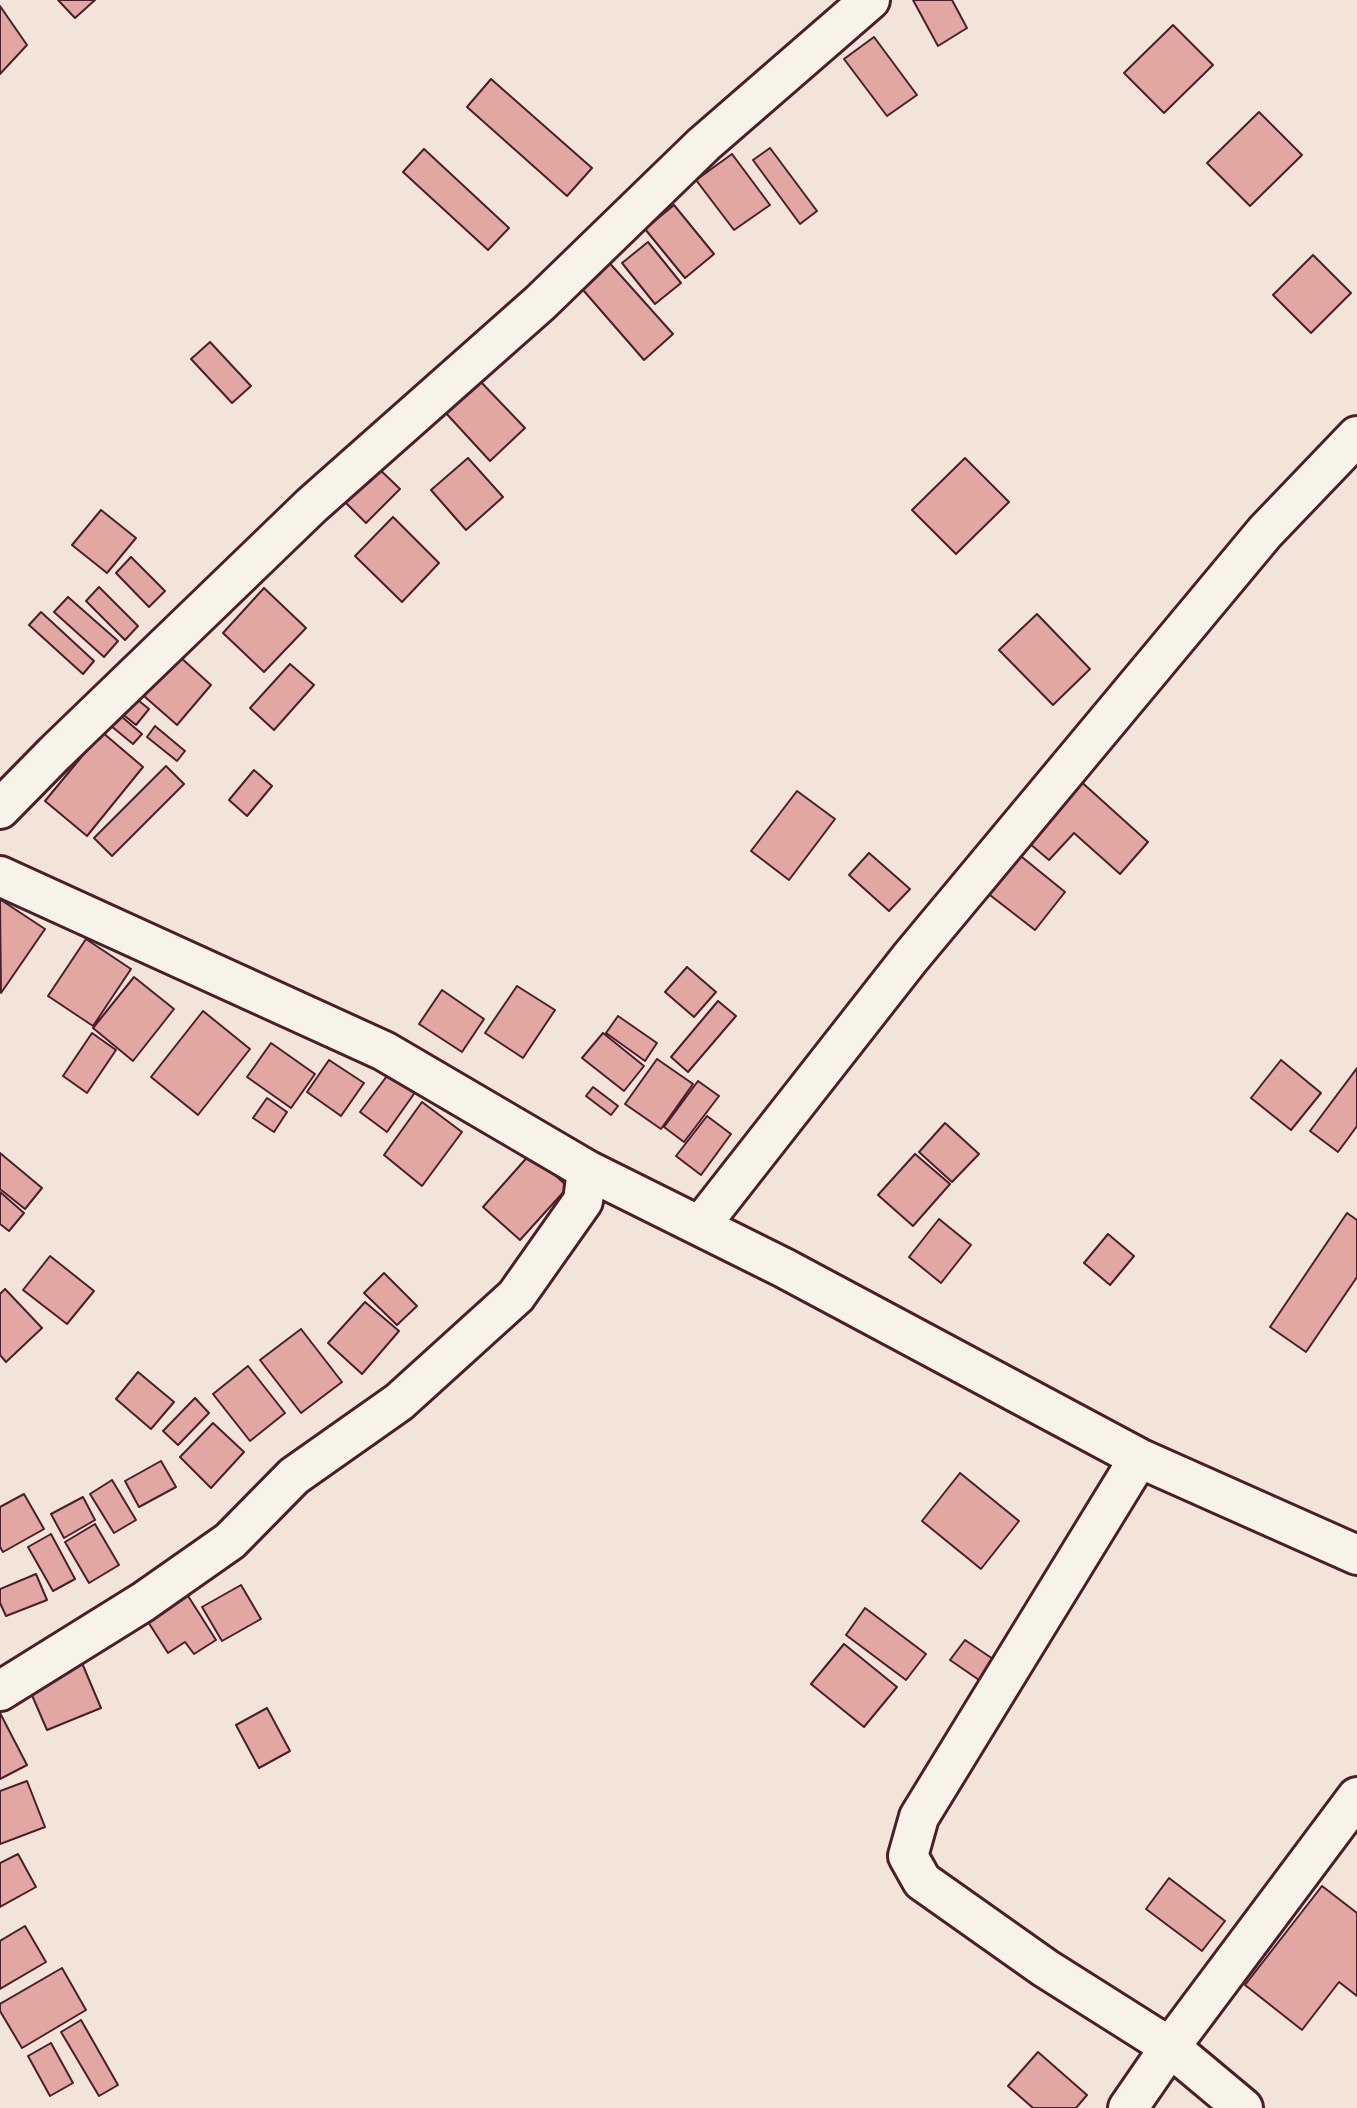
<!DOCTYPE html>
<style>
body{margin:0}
canvas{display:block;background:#f3e4da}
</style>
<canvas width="1357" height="2108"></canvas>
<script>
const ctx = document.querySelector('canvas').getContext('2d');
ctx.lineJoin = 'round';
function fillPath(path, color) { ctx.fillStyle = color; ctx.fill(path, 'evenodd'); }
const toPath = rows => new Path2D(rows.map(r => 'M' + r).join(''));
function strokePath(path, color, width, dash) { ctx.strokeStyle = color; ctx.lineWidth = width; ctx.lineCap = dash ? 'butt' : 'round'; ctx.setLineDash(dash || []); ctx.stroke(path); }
const building = toPath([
 [58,0,95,0,75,18,58,0],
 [913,0,952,0,967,28,938,46,913,0],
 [0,6,27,45,0,74,0,6],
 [1173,25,1213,65,1164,113,1124,73,1173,25],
 [874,37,917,95,887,116,844,59,874,37],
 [491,79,592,168,567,196,467,107,491,79],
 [1259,112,1302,155,1250,206,1207,163,1259,112],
 [770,148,817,211,800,224,753,160,770,148],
 [424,149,509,228,488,250,403,172,424,149],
 [732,154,770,205,734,230,696,180,732,154],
 [674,205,714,254,685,278,645,229,674,205],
 [648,242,681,283,655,304,622,263,648,242],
 [1313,255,1351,293,1311,333,1273,295,1313,255],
 [605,258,673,334,644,360,577,283,605,258],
 [210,342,251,386,232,403,191,359,210,342],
 [479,380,525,428,490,461,444,411,479,380],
 [468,458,503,497,466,530,431,490,468,458],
 [965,458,1009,502,956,554,912,510,965,458],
 [374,464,400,489,366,523,341,498,374,464],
 [101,510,136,538,107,573,72,545,101,510],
 [393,517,439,563,402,602,355,556,393,517],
 [131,557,165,591,149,607,116,573,131,557],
 [99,587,138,626,125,640,86,601,99,587],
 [264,588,306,628,264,672,223,633,264,588],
 [68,597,118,641,104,657,54,612,68,597],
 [41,612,94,661,83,674,29,625,41,612],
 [1037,614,1090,669,1053,705,999,650,1037,614],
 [179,656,211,685,177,725,144,696,179,656],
 [290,664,314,685,274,730,250,708,290,664],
 [123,688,149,709,136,725,110,704,123,688],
 [108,705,142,734,133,744,99,716,108,705],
 [155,726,185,751,177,761,147,737,155,726],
 [102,732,143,767,87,836,45,801,102,732],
 [166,766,184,784,112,856,94,838,166,766],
 [254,770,272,786,247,816,229,800,254,770],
 [1077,778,1148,842,1120,874,1074,833,1049,860,1023,838,1077,778],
 [797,791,835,819,789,880,751,851,797,791],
 [869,853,910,889,889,911,849,875,869,853],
 [1017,853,1065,892,1035,930,986,892,1017,853],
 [1,900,45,929,1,993,0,902,1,900],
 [86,939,131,969,93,1026,48,996,86,939],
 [687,967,716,992,694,1017,665,992,687,967],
 [134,977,174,1009,133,1061,93,1028,134,977],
 [517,986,555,1010,523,1058,485,1033,517,986],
 [442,990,484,1019,462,1052,419,1024,442,990],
 [718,1001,736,1016,688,1072,671,1057,718,1001],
 [203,1011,250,1049,198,1115,151,1077,203,1011],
 [618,1016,657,1043,645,1061,606,1033,618,1016],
 [92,1033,116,1050,87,1093,63,1076,92,1033],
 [603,1033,644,1066,624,1091,582,1058,603,1033],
 [271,1043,315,1074,291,1108,247,1077,271,1043],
 [657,1059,693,1084,661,1129,625,1104,657,1059],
 [329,1060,364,1083,341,1116,307,1092,329,1060],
 [1281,1060,1321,1093,1291,1130,1251,1098,1281,1060],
 [1357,1068,1357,1126,1338,1152,1310,1131,1357,1068],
 [390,1072,416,1091,387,1132,360,1112,390,1072],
 [698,1081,719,1096,684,1142,664,1127,698,1081],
 [593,1087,618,1106,611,1115,586,1096,593,1087],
 [267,1098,287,1112,274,1132,253,1118,267,1098],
 [422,1102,462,1132,422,1186,384,1155,422,1102],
 [707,1116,731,1134,701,1175,676,1156,707,1116],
 [945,1123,979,1154,952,1182,919,1152,945,1123],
 [0,1153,42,1188,25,1209,0,1189,0,1153],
 [531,1153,568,1187,520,1240,483,1207,531,1153],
 [915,1154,950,1184,913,1226,878,1195,915,1154],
 [0,1192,24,1213,9,1231,0,1224,0,1192],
 [1347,1213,1357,1220,1357,1277,1306,1352,1270,1327,1347,1213],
 [939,1219,971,1245,941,1283,909,1257,939,1219],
 [1108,1234,1134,1256,1110,1285,1084,1263,1108,1234],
 [50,1256,94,1291,67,1324,23,1290,50,1256],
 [384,1273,417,1306,397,1325,364,1293,384,1273],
 [5,1289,42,1328,6,1362,0,1355,0,1294,5,1289],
 [365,1302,399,1331,362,1374,328,1343,365,1302],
 [301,1329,342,1382,301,1413,260,1360,301,1329],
 [248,1366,285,1413,250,1441,213,1394,248,1366],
 [138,1372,174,1402,151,1429,116,1399,138,1372],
 [195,1398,209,1413,178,1445,163,1431,195,1398],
 [213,1423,244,1452,211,1488,180,1457,213,1423],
 [161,1461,176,1487,139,1507,125,1481,161,1461],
 [960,1473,1019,1521,981,1569,922,1521,960,1473],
 [112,1480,136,1520,114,1533,90,1494,112,1480],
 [24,1494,44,1529,3,1552,0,1547,0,1507,24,1494],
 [83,1497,95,1520,64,1538,51,1514,83,1497],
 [95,1524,119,1565,89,1583,65,1542,95,1524],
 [51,1534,75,1579,53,1591,28,1547,51,1534],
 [36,1574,47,1600,6,1616,0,1603,0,1589,36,1574],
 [241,1585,261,1619,222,1641,202,1607,241,1585],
 [183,1588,216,1640,194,1654,185,1642,168,1653,143,1614,183,1588],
 [865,1608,926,1654,906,1680,846,1635,865,1608],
 [965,1640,993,1659,979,1680,950,1660,965,1640],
 [844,1644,897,1687,864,1727,811,1684,844,1644],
 [82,1663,101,1708,47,1730,28,1686,82,1663],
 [267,1708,290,1751,259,1768,236,1725,267,1708],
 [0,1713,27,1765,0,1779,0,1713],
 [27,1781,45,1827,0,1844,0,1791,27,1781],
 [18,1854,36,1887,0,1907,0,1863,18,1854],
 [1169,1878,1225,1921,1202,1951,1146,1909,1169,1878],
 [1322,1886,1357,1913,1357,1996,1339,1982,1302,2030,1245,1985,1322,1886],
 [25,1926,46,1962,0,1989,0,1941,25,1926],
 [62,1968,86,2010,22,2048,0,2011,0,2004,62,1968],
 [81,2020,118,2085,99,2096,61,2032,81,2020],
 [51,2043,73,2083,50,2096,28,2056,51,2043],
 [1038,2052,1087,2095,1076,2108,1033,2108,1008,2086,1038,2052]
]);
fillPath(building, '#e2a7a3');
strokePath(building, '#4a1f2b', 2);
const street = toPath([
 [0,809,55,753,312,505,540,303,704,144,870,0],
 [0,876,384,1051,587,1170,784,1268,1139,1458,1357,1555],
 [700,1226,910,958,1265,532,1357,436],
 [1139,1458,919,1817,908,1856,922,1881,1045,1968,1170,2047,1243,2108],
 [0,1691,143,1602,230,1541,294,1476,399,1402,516,1296,583,1201,587,1170],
 [1128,2108,1170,2047,1357,1797]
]);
strokePath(street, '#4a1f2b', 44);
strokePath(street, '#f7f3e8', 38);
</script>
